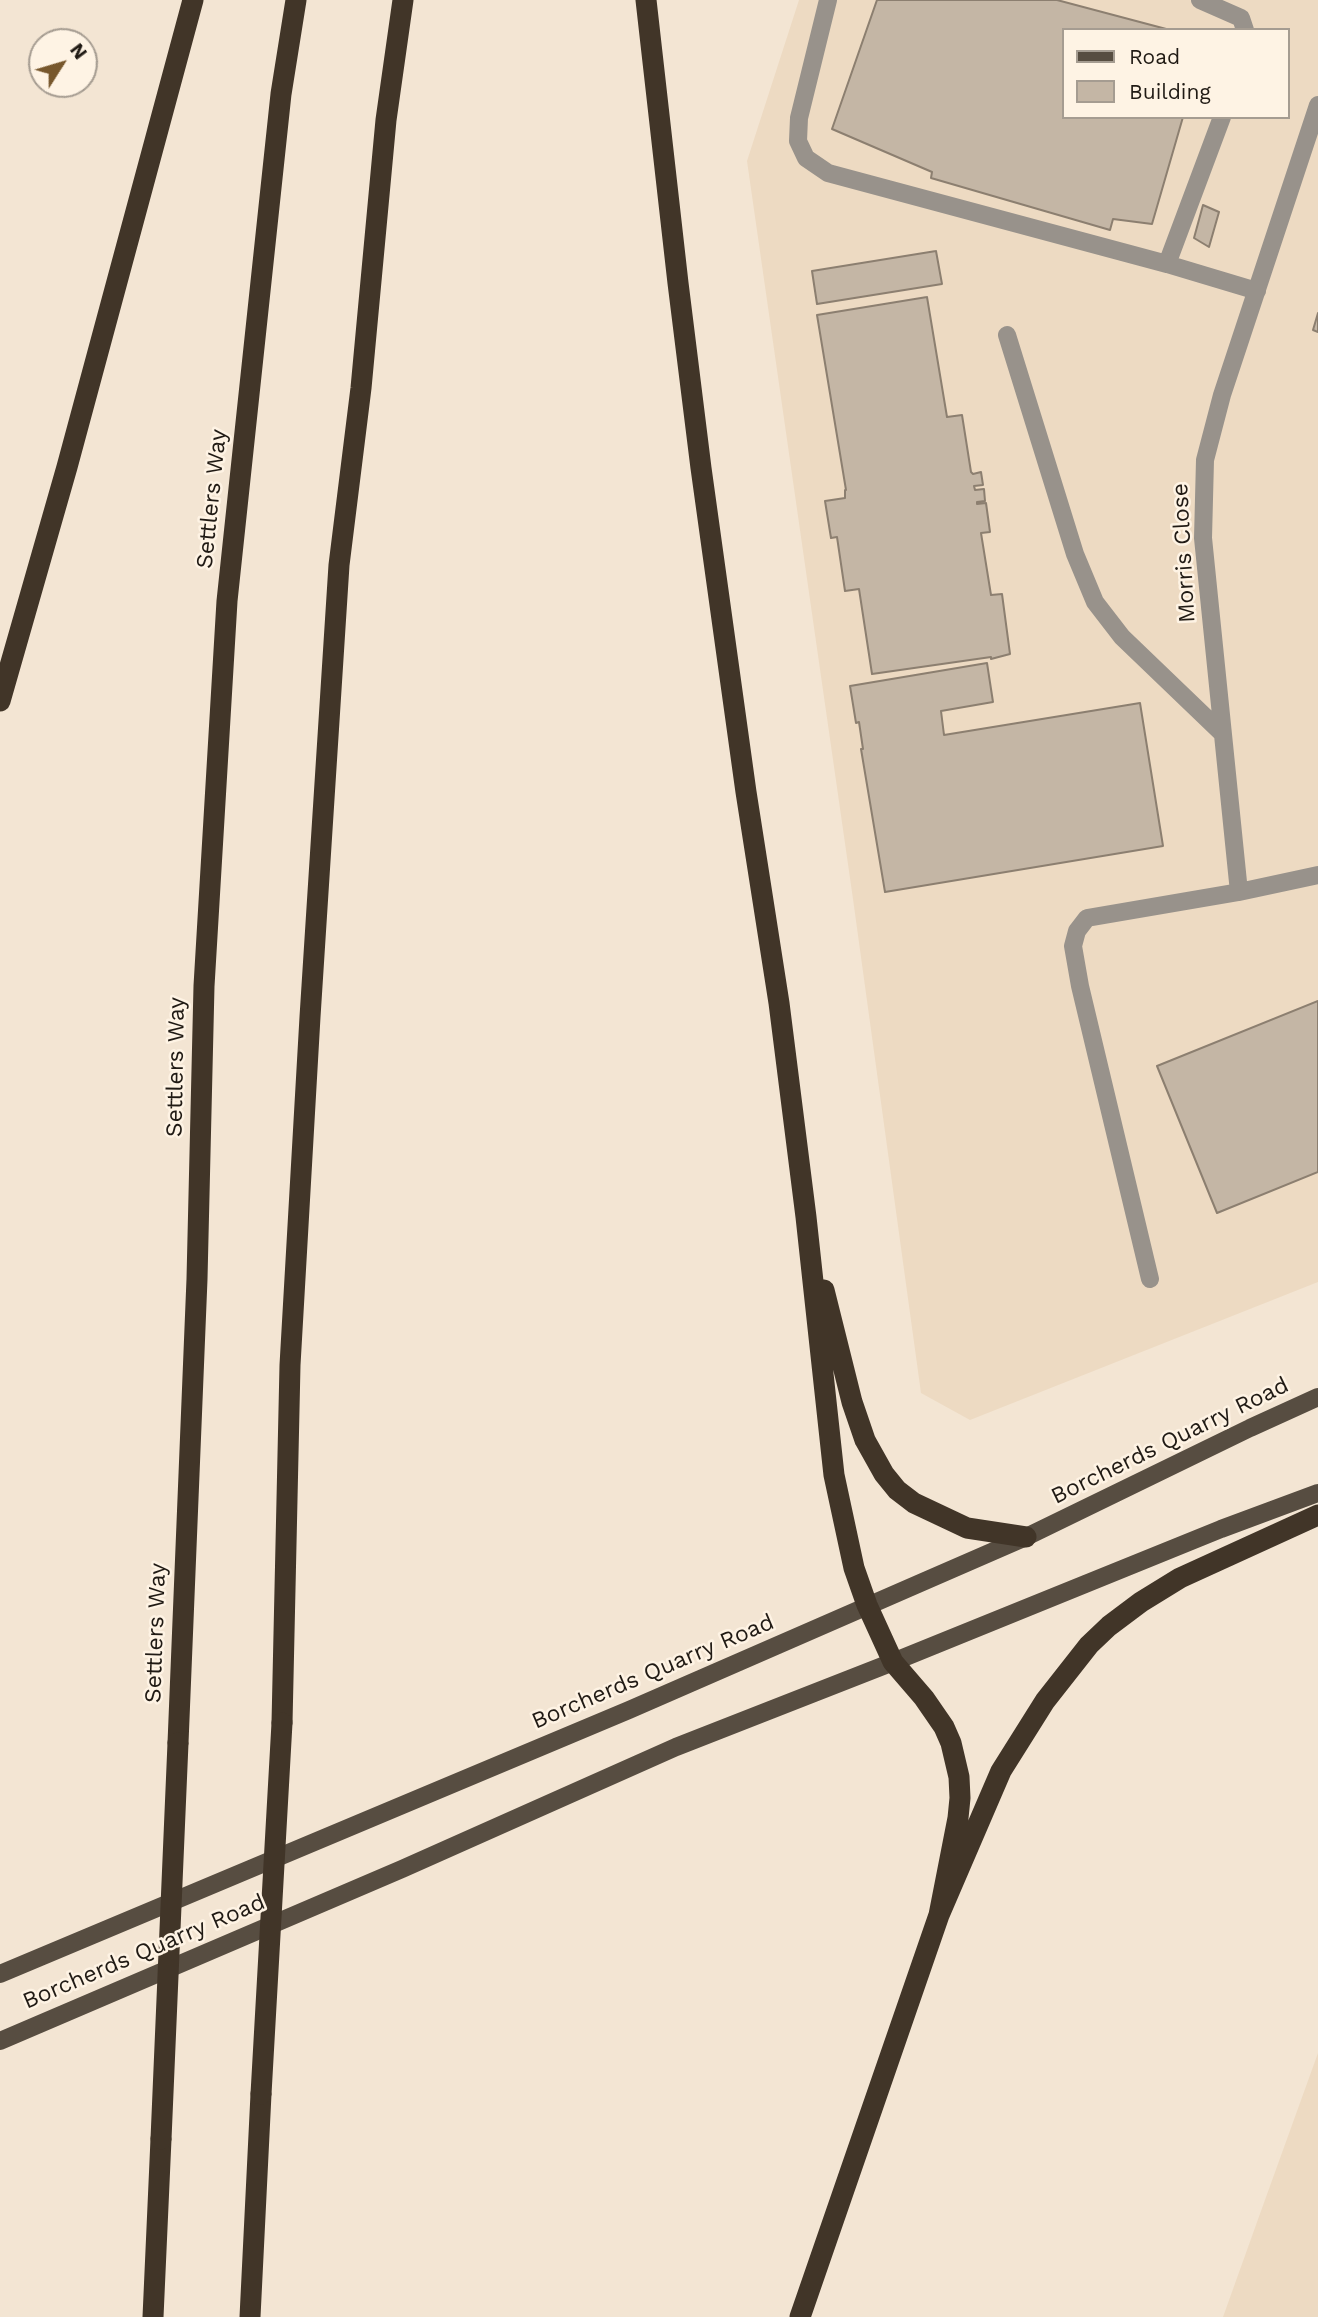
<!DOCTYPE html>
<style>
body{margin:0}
#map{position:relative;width:1318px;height:2317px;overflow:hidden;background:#f3e5d3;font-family:"Work Sans",sans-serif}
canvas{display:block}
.legend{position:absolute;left:1062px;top:28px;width:228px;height:91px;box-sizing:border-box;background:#fef3e4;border:2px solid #a59c91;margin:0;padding:9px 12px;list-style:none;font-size:21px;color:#201a14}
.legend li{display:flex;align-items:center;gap:14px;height:35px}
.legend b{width:35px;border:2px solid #a59c91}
.north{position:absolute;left:28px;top:28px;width:70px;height:70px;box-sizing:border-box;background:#fef3e4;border:2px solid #a59c91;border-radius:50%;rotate:53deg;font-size:19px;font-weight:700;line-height:28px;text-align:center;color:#201a14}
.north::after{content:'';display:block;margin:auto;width:24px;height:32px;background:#77572c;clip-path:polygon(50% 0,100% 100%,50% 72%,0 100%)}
</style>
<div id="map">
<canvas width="1318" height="2317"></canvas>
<ul class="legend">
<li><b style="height:9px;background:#574d41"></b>Road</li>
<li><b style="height:19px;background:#c4b6a5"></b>Building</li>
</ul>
<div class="north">N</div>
</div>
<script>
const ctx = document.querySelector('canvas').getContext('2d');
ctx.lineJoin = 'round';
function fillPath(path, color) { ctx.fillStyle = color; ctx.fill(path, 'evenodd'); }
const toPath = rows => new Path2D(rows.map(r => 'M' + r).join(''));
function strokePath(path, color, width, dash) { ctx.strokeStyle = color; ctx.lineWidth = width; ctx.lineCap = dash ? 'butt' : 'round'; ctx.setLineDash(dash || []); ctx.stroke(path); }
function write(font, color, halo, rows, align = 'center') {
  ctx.font = font + ' "Work Sans",sans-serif'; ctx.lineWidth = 5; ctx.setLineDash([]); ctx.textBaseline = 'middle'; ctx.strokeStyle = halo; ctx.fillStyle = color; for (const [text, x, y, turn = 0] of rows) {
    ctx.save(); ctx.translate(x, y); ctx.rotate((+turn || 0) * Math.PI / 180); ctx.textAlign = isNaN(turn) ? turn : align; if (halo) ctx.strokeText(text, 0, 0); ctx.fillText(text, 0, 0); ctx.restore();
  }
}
fillPath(toPath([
 [799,0,1318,0,1318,1282,970,1420,921,1393,853,899,747,161],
 [1064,30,1288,30,1288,117,1064,117],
 [1318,2053,1318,2317,1223,2317,1261,2211]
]), '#eddac2');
const building = toPath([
 [877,0,1057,0,1170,30,1064,30,1064,117,1183,117,1152,224,1113,219,1110,230,931,178,932,172,832,129,877,0],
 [1203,205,1219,212,1209,247,1194,238,1203,205],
 [936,251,942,284,817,304,812,271,936,251],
 [927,297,947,417,962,415,971,472,973,474,981,472,983,485,974,486,975,490,984,489,985,501,977,502,977,504,986,503,990,532,981,533,991,595,1002,594,1010,654,991,659,991,657,872,674,859,589,845,591,837,537,831,538,825,501,845,498,845,490,846,490,817,315,927,297],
 [1318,313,1318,332,1313,330,1318,313],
 [987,663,993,702,941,711,944,735,1140,703,1163,846,885,892,861,749,863,749,859,722,856,723,850,686,987,663],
 [1318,1001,1318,1172,1217,1213,1157,1066,1318,1001]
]);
fillPath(building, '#c4b6a5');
strokePath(building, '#8c7f70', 2);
strokePath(toPath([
 [828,0,799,118,798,141,806,158,828,173,1167,264,1257,291],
 [1200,0,1241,18,1245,30],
 [1318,105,1222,395,1205,460,1203,538,1239,892,1318,875],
 [1167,264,1222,117],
 [1007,335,1075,554,1095,602,1122,637,1223,734],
 [1150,1279,1080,986,1073,946,1077,931,1087,918,1239,892]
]), '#98928b', 18);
strokePath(toPath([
 [0,1974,629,1710,918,1584,1026,1537,1250,1428,1318,1397],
 [0,2041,402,1869,676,1747,893,1662,1221,1529,1318,1493]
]), '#574d41', 18);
strokePath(toPath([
 [646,0,678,283,701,468,746,792,779,1003,806,1217,834,1475,854,1568,867,1605,893,1662,924,1698,944,1727,951,1743,959,1777,960,1798,958,1818,939,1915],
 [0,701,67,467,193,0],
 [824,1290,852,1402,865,1440,884,1474,897,1490,914,1503,967,1528,1026,1537],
 [282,1723,290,1365,310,1017,339,565,361,388,386,120,403,0],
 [178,1743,197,1279,204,986,227,601,281,94,296,0],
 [153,2317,161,2139],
 [250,2317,261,2094],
 [800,2317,939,1915,1001,1771,1045,1701,1089,1645,1109,1626,1141,1602,1180,1578,1318,1515]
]), '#413528', 21);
strokePath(toPath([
 [261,2094,282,1723],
 [161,2139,178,1743]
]), '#413528', 21);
write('23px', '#201a14', '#fef3e4', [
 ["Settlers Way",212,499,-84],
 ["Morris Close",1184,553,-93],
 ["Settlers Way",176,1067,-89],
 ["Borcherds Quarry Road",1170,1441,-26],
 ["Settlers Way",156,1633,-88],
 ["Borcherds Quarry Road",653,1672,-23],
 ["Borcherds Quarry Road",144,1952,-23]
]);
</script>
